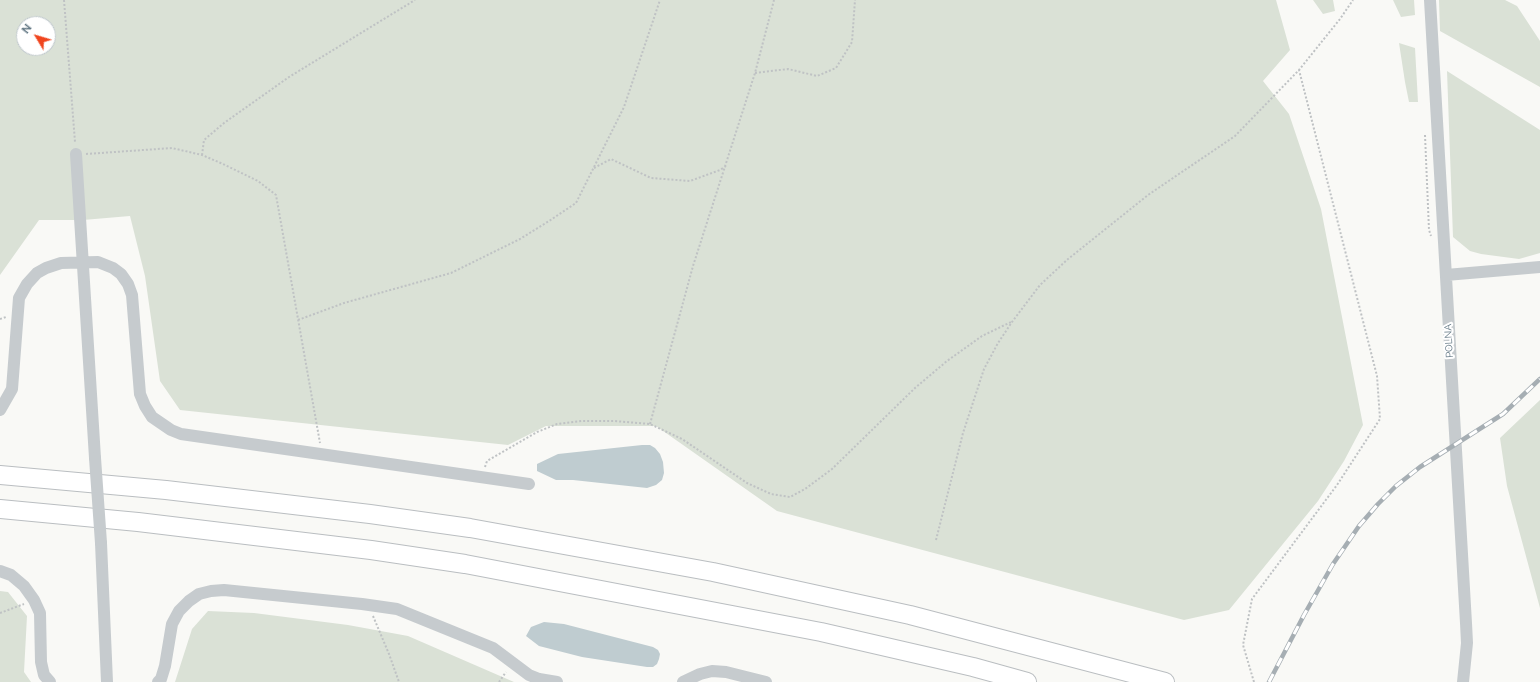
<!DOCTYPE html>
<style>
body{margin:0}
#map{position:relative;width:1540px;height:682px;overflow:hidden;background:#f9f9f6;font-family:Raleway,sans-serif}
canvas{display:block}
.north{position:absolute;left:16px;top:16px;width:40px;height:40px;box-sizing:border-box;background:#fff;border:1px solid #c0c8cd;border-radius:50%;rotate:308deg;font-size:11px;font-weight:700;line-height:16px;text-align:center;color:#617683}
.north::after{content:'';display:block;margin:auto;width:14px;height:18px;background:#f0451e;clip-path:polygon(50% 0,100% 100%,50% 72%,0 100%)}
</style>
<div id="map">
<canvas width="1540" height="682"></canvas>
<div class="north">N</div>
</div>
<script>
const ctx = document.querySelector('canvas').getContext('2d');
ctx.lineJoin = 'round';
function fillPath(path, color) { ctx.fillStyle = color; ctx.fill(path, 'evenodd'); }
const toPath = rows => new Path2D(rows.map(r => 'M' + r).join(''));
function strokePath(path, color, width, dash) { ctx.strokeStyle = color; ctx.lineWidth = width; ctx.lineCap = dash ? 'butt' : 'round'; ctx.setLineDash(dash || []); ctx.stroke(path); }
function write(font, color, halo, rows, align = 'center') {
  ctx.font = font + ' Raleway,sans-serif'; ctx.lineWidth = 4; ctx.setLineDash([]); ctx.textBaseline = 'middle'; ctx.strokeStyle = halo; ctx.fillStyle = color; for (const [text, x, y, turn = 0] of rows) {
    ctx.save(); ctx.translate(x, y); ctx.rotate((+turn || 0) * Math.PI / 180); ctx.textAlign = isNaN(turn) ? turn : align; if (halo) ctx.strokeText(text, 0, 0); ctx.fillText(text, 0, 0); ctx.restore();
  }
}
fillPath(toPath([
 [0,0,1276,0,1290,50,1263,81,1289,114,1321,209,1363,425,1344,461,1318,501,1229,610,1184,620,777,511,656,426,546,426,508,445,180,410,160,381,145,276,130,216,83,220,39,220,0,275],
 [24,24,48,24,48,48,24,48],
 [1313,0,1333,0,1335,11,1323,14],
 [1393,0,1414,0,1415,15,1401,17],
 [1439,0,1505,0,1517,6,1540,41,1540,87,1440,31],
 [1399,43,1415,48,1418,102,1409,102,1405,82],
 [1447,71,1540,130,1540,253,1519,259,1481,254,1470,251,1453,237],
 [1540,400,1540,608,1507,486,1500,438],
 [0,591,8,592,27,616,24,672,31,682,0,682],
 [208,611,254,613,348,625,408,636,514,682,175,682,192,629]
]), '#dae1d6');
fillPath(toPath([
 [642,445,650,445,655,448,660,454,663,462,664,473,662,480,656,485,647,488,573,480,556,480,537,471,537,464,558,454],
 [544,622,564,624,653,647,658,650,660,654,659,659,657,664,653,667,647,667,582,657,539,646,526,636,531,627]
]), '#bfccd0');
const highway = toPath([
 [0,475,166,490,370,514,470,528,713,572,910,615,1165,682],
 [0,509,138,522,371,550,465,564,821,632,973,667,1027,682]
]);
strokePath(highway, '#babec1', 20);
strokePath(toPath([
 [64,0,75,142],
 [755,73,788,69,817,76,836,68,852,42,855,0],
 [1425,135,1429,230,1431,236],
 [86,154,172,148,202,155,223,164,258,181,276,195,320,443],
 [202,155,204,140,224,123,289,77,415,0],
 [594,168,611,159,651,178,690,181,720,170,726,166],
 [0,319,6,317],
 [298,320,344,303,451,273,520,239,549,221,576,203,624,107,660,0],
 [650,424,693,266,755,73,774,0],
 [485,467,487,461,537,432,557,424,582,421,614,421,650,424,682,439,747,483,771,494,790,497,805,489,832,469,915,388,947,361,982,336,1011,322],
 [936,540,963,433,984,369,998,343,1012,322,1040,285,1068,259,1148,195,1235,136,1299,70,1340,19,1353,0],
 [0,613,24,604],
 [373,616,389,654,399,682],
 [499,682,506,672],
 [1254,682,1243,645,1252,599,1337,485,1380,419,1377,376,1299,70]
]), '#bfc2c4', 2, [2, 2]);
strokePath(toPath([
 [1430,0,1466,623,1467,643,1463,682],
 [76,154,95,458],
 [1446,275,1540,267],
 [0,410,12,389,19,298,27,284,37,273,46,268,61,263,98,262,113,268,121,274,128,284,132,295,140,394,145,406,152,417,171,430,181,434,529,484],
 [101,543,107,682],
 [0,571,11,575,24,586,34,600,40,613,41,662,44,675,50,682],
 [158,682,161,679,165,666,172,624,179,611,189,601,199,594,211,591,224,590,362,604,397,609,493,648,529,675,539,679,557,682],
 [683,682,700,674,712,671,726,672,766,682]
]), '#c6cbce', 12);
strokePath(highway, '#fff', 18);
const rail = toPath([
 [1269,682,1304,615,1333,564,1359,526,1378,504,1396,486,1420,467,1503,414,1540,379]
]);
strokePath(rail, '#a6aeb3', 4.5);
strokePath(rail, '#fff', 3, [9]);
strokePath(toPath([
 [95,458,101,543]
]), '#c6cbce', 12);
write('10px', '#617683', '#fff', [
 ["POLNA",1449,341,-93]
]);
</script>
